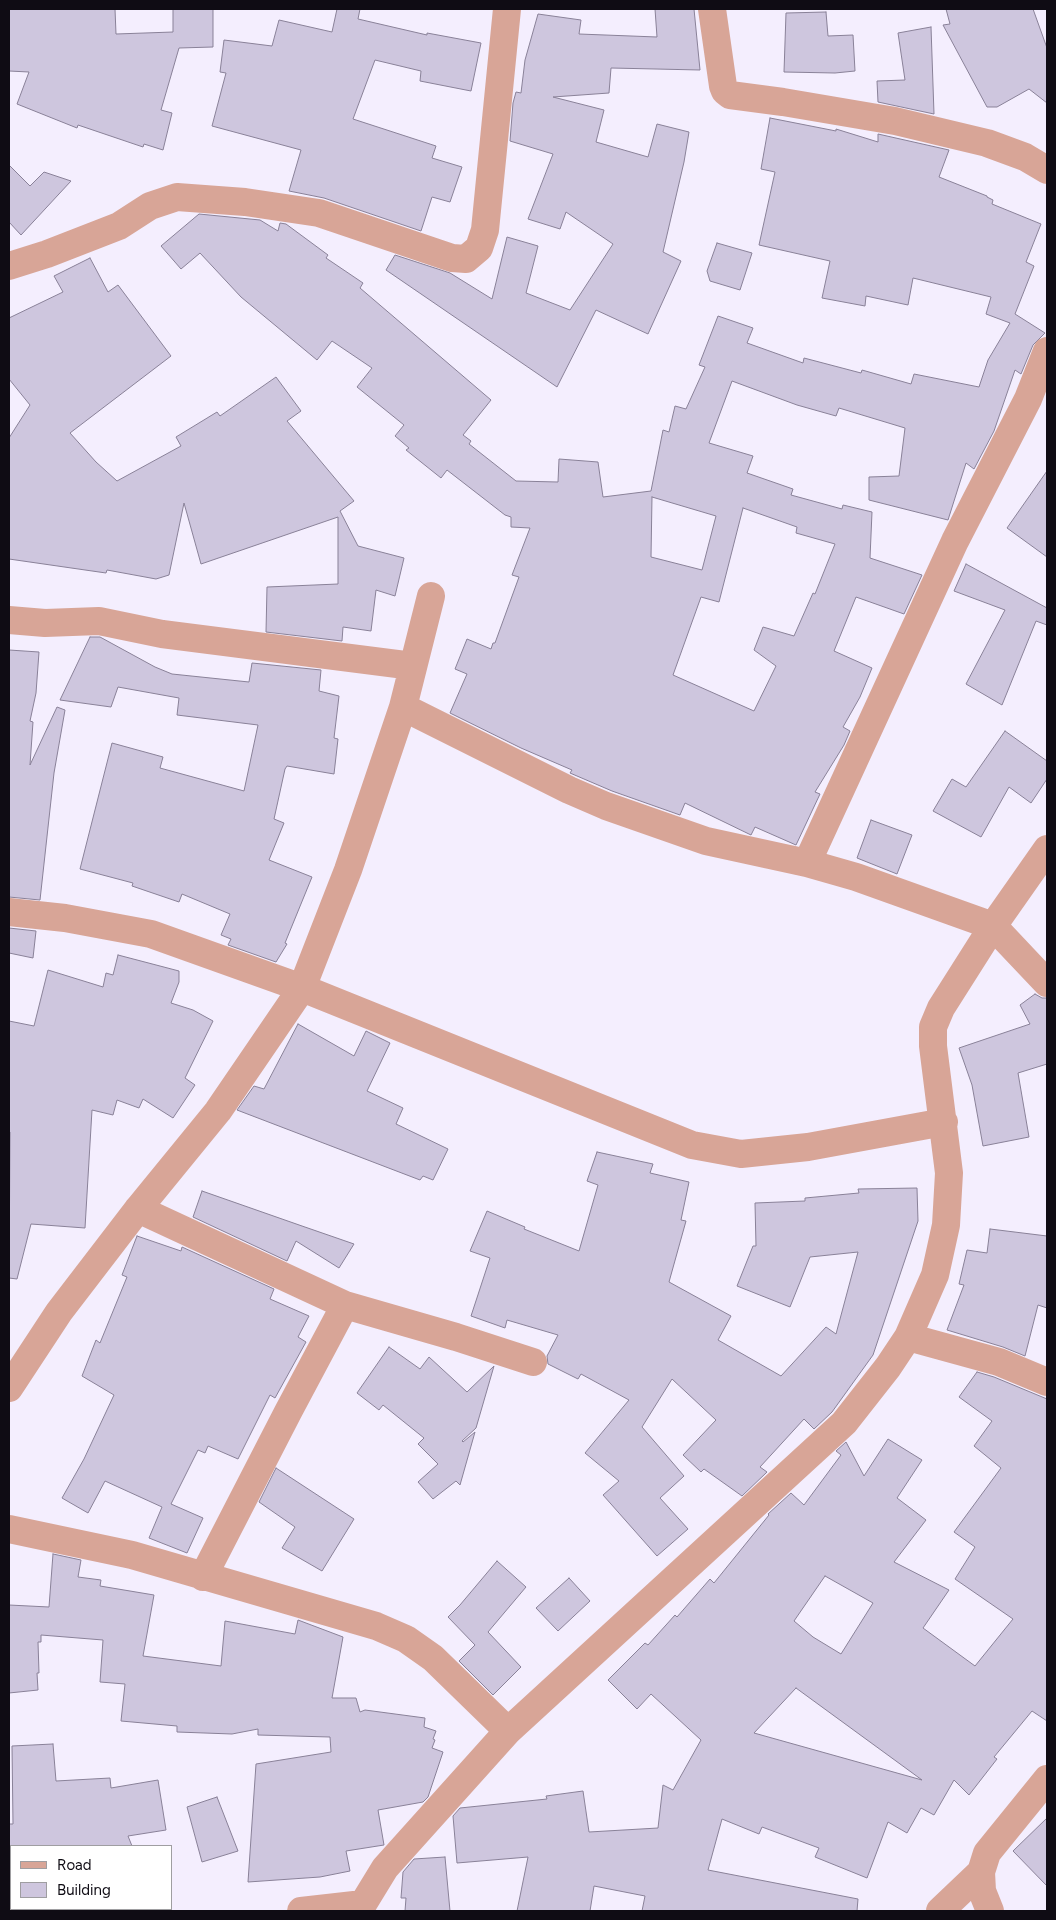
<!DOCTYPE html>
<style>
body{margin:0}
#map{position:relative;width:1056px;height:1920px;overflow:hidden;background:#f4eefe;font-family:Figtree,sans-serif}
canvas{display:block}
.frame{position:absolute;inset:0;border:10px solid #0f0c14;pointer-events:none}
.legend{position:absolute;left:10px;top:1845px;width:162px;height:65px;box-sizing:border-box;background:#fff;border:1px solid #9f9ea1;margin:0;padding:6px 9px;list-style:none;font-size:15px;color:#0f0c14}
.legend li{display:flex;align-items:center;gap:10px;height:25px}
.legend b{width:25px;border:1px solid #9f9ea1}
</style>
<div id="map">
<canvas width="1056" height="1920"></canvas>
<div class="frame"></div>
<ul class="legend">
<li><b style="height:6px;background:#d8a597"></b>Road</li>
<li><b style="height:14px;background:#cec6de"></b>Building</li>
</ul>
</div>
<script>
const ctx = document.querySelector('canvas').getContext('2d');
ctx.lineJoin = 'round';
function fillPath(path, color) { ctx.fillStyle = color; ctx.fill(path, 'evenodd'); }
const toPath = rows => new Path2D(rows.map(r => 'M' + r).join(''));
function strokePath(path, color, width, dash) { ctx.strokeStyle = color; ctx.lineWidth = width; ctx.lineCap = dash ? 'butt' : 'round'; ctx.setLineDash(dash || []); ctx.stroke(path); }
const building = toPath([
 [9,9,115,9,116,34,173,32,173,9,213,9,213,47,179,48,161,110,172,113,163,150,144,144,143,147,78,125,77,128,17,104,29,72,9,71,9,9],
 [337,9,360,9,358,19,427,35,427,33,481,43,471,91,420,81,421,71,375,60,353,119,436,146,432,158,462,167,450,202,432,197,421,231,324,198,289,191,301,150,212,126,226,73,220,72,224,40,272,46,279,20,332,32,337,9],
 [655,9,694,9,700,70,611,68,609,93,553,97,604,110,596,142,648,157,657,124,689,132,684,162,663,252,681,261,648,334,596,310,557,387,386,270,395,255,450,273,492,299,507,237,538,246,526,293,570,310,613,244,566,212,560,229,528,219,553,154,510,141,513,103,516,92,521,93,525,60,538,14,581,20,579,34,657,37,655,9],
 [946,9,1033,9,1047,48,1047,103,1029,89,997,107,987,107,943,25,950,24,946,9],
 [826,12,828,36,853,35,855,71,835,73,784,72,786,13,826,12],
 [931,27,934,114,878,102,877,81,905,80,898,33,931,27],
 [770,118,836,131,836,129,878,142,878,134,949,150,939,177,987,196,987,197,993,200,992,204,1041,224,1026,262,1034,266,1015,314,1045,333,1033,345,1021,374,1015,370,994,431,974,469,966,463,948,520,869,500,869,477,899,476,905,428,839,408,836,416,797,405,732,381,709,443,753,456,747,473,793,489,791,495,842,509,843,505,872,512,870,558,922,575,904,614,856,597,834,651,872,668,860,697,843,727,850,731,844,745,815,792,820,794,796,845,755,827,751,835,685,803,680,815,612,791,570,773,572,770,521,748,450,713,467,674,455,669,467,639,491,649,493,643,495,643,519,577,512,575,530,528,511,527,511,517,505,515,447,470,441,478,406,450,409,448,395,436,404,425,357,387,372,368,332,341,317,360,241,297,200,253,181,269,161,246,199,214,260,220,278,231,280,223,286,224,328,255,326,258,363,283,360,288,491,400,463,435,471,441,469,444,516,481,558,482,559,459,598,462,603,497,651,491,663,430,669,432,675,406,686,409,705,367,699,365,718,316,753,328,747,343,803,363,804,358,861,373,862,370,911,384,914,374,979,387,988,360,1010,323,986,314,991,297,913,278,908,305,866,296,865,306,822,298,830,261,759,245,775,172,761,169,770,118],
 [652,497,716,516,702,570,651,557,652,497],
 [743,508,797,527,796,533,835,544,815,594,813,593,794,636,763,627,754,650,776,666,754,711,673,675,701,597,719,602,743,508],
 [9,165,30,186,44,172,71,181,21,235,9,222,9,165],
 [717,243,752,253,740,290,710,281,707,271,717,243],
 [90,258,108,292,118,285,171,356,70,433,96,462,117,481,181,446,176,437,217,412,220,416,276,377,301,411,287,421,354,501,340,511,358,546,404,558,395,596,376,590,371,631,343,627,342,641,266,632,267,587,338,584,338,517,201,564,184,503,169,575,156,579,107,570,106,573,9,559,9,438,30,405,9,379,9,318,63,292,54,276,90,258],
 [1047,471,1047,557,1007,528,1047,471],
 [966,564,1047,608,1047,625,1036,621,1002,705,966,684,1005,610,954,591,966,564],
 [90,637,100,637,155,667,172,674,249,682,252,663,321,670,319,691,339,696,334,738,338,739,334,774,287,766,285,769,274,819,284,823,269,860,312,877,285,943,287,944,276,962,228,945,231,939,221,935,230,914,182,894,179,902,132,886,133,883,80,869,112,743,163,757,160,768,244,791,258,725,177,715,179,698,118,687,111,707,60,700,90,637],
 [9,650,39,652,36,693,30,721,33,722,30,765,57,707,65,710,54,773,40,900,9,897,9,650],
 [1005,731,1047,761,1047,779,1031,803,1009,787,981,837,933,811,952,779,966,787,1005,731],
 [871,820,912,835,897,874,857,858,871,820],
 [9,928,36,931,33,958,9,953,9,928],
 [118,955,179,971,179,982,171,1003,193,1010,213,1021,185,1078,195,1085,173,1118,143,1099,139,1108,117,1100,113,1115,92,1110,85,1228,31,1224,17,1279,9,1278,10,1132,9,1132,9,1021,34,1026,48,970,103,987,106,973,113,975,118,955],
 [1035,994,1042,998,1047,998,1047,1064,1018,1073,1029,1137,983,1146,972,1085,959,1048,1030,1024,1020,1005,1035,994],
 [298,1024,354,1056,366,1031,390,1043,367,1091,403,1108,396,1124,448,1149,433,1180,423,1176,420,1180,237,1110,254,1086,264,1089,298,1024],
 [597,1152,653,1164,650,1173,689,1182,681,1220,686,1221,669,1282,731,1316,718,1340,781,1376,826,1327,836,1334,858,1252,810,1257,790,1307,737,1286,753,1246,756,1246,755,1203,805,1201,805,1198,859,1193,858,1189,917,1188,918,1221,873,1355,832,1412,814,1429,804,1419,760,1467,767,1472,742,1496,704,1469,701,1472,683,1455,716,1420,672,1379,642,1427,684,1476,660,1498,688,1529,657,1556,603,1495,619,1481,585,1453,629,1400,581,1374,578,1379,548,1364,547,1356,558,1335,507,1320,505,1328,471,1316,490,1258,470,1251,487,1211,525,1227,524,1229,579,1251,598,1185,587,1181,597,1152],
 [202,1191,302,1226,354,1244,339,1268,296,1241,287,1261,193,1217,202,1191],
 [990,1229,1047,1236,1047,1308,1038,1305,1025,1356,1003,1347,947,1330,964,1285,959,1284,967,1250,987,1253,990,1229],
 [137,1236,181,1251,182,1247,274,1289,270,1299,309,1316,298,1337,306,1342,275,1398,270,1395,238,1459,208,1446,205,1453,198,1450,171,1504,203,1518,187,1553,149,1538,162,1507,105,1481,88,1513,62,1498,84,1459,114,1395,82,1376,96,1340,100,1343,127,1277,122,1275,137,1236],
 [389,1347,420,1369,429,1357,467,1392,494,1366,476,1428,462,1441,463,1442,475,1432,460,1485,456,1481,433,1499,418,1482,438,1464,418,1444,424,1438,383,1405,379,1410,357,1393,389,1347],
 [977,1372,994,1377,1047,1399,1047,1721,1032,1711,994,1757,997,1759,969,1795,954,1780,934,1815,921,1808,907,1833,888,1822,867,1878,815,1857,819,1848,762,1827,759,1834,722,1819,708,1870,858,1899,857,1911,642,1911,645,1896,594,1886,590,1911,517,1911,528,1857,457,1863,453,1816,460,1808,547,1799,546,1796,583,1791,589,1832,658,1828,663,1785,673,1790,701,1740,651,1694,637,1709,608,1680,645,1643,648,1645,675,1615,677,1617,710,1579,714,1583,769,1515,768,1514,791,1493,804,1505,841,1455,836,1451,846,1442,864,1476,888,1439,922,1460,897,1498,926,1520,894,1562,949,1590,923,1628,975,1666,1013,1619,955,1579,975,1547,954,1532,1001,1468,974,1446,992,1421,959,1397,977,1372],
 [825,1576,873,1603,841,1654,813,1637,794,1621,825,1576],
 [796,1688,922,1780,754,1733,796,1688],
 [276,1468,354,1519,322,1571,282,1548,295,1527,259,1502,276,1468],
 [53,1554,81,1560,78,1577,101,1580,100,1586,154,1595,143,1656,221,1666,225,1621,295,1634,298,1620,343,1637,332,1698,356,1698,360,1712,365,1710,425,1718,424,1727,436,1731,433,1739,435,1740,432,1748,443,1752,428,1797,423,1802,378,1810,384,1845,346,1851,350,1871,320,1877,248,1882,256,1764,331,1752,330,1737,258,1735,258,1729,232,1734,177,1732,177,1726,121,1721,125,1684,100,1682,103,1640,41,1635,41,1642,38,1642,39,1673,37,1673,38,1690,9,1693,9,1605,49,1607,53,1554],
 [497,1561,526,1587,488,1632,521,1667,493,1695,459,1661,475,1645,448,1617,460,1605,497,1561],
 [569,1578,590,1601,558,1631,536,1608,569,1578],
 [53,1744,56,1781,110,1778,111,1788,158,1780,166,1830,128,1836,132,1846,9,1846,9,1824,13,1824,12,1746,53,1744],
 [217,1797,238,1851,202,1862,187,1807,217,1797],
 [1047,1818,1047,1886,1013,1851,1047,1818],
 [445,1857,450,1911,405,1911,406,1898,401,1898,403,1872,414,1859,445,1857]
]);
fillPath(building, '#cec6de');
strokePath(building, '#898198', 1);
strokePath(toPath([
 [712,9,723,86,725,91,730,95,783,102,895,121,987,143,1025,157,1047,170],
 [9,266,47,254,119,226,150,206,177,197,245,202,319,213,452,258,466,259,479,248,485,230,507,9],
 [9,620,45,623,99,621,162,634,413,666],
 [403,707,569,790,606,806,706,841,807,863,856,877,993,926,1047,983],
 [807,863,955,541,1028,399,1047,351],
 [9,912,65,918,151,934,302,988,692,1145,741,1154,808,1147,944,1122],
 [138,1209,345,1305,456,1337,533,1362],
 [908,1337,999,1362,1047,1382],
 [9,1388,59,1312,138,1209,218,1111,302,988,348,870,403,707,431,596],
 [9,1529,132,1555,376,1626,406,1639,433,1658,508,1731],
 [203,1577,288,1412,345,1305],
 [301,1911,363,1904],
 [361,1911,363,1904,385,1868,508,1731,844,1423,888,1367,908,1337,935,1275,946,1225,949,1173,933,1046,933,1027,941,1008,993,926,1047,849],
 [940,1911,981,1872],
 [990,1911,982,1891,981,1872,987,1853,1047,1779]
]), '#d8a597', 28);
</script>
